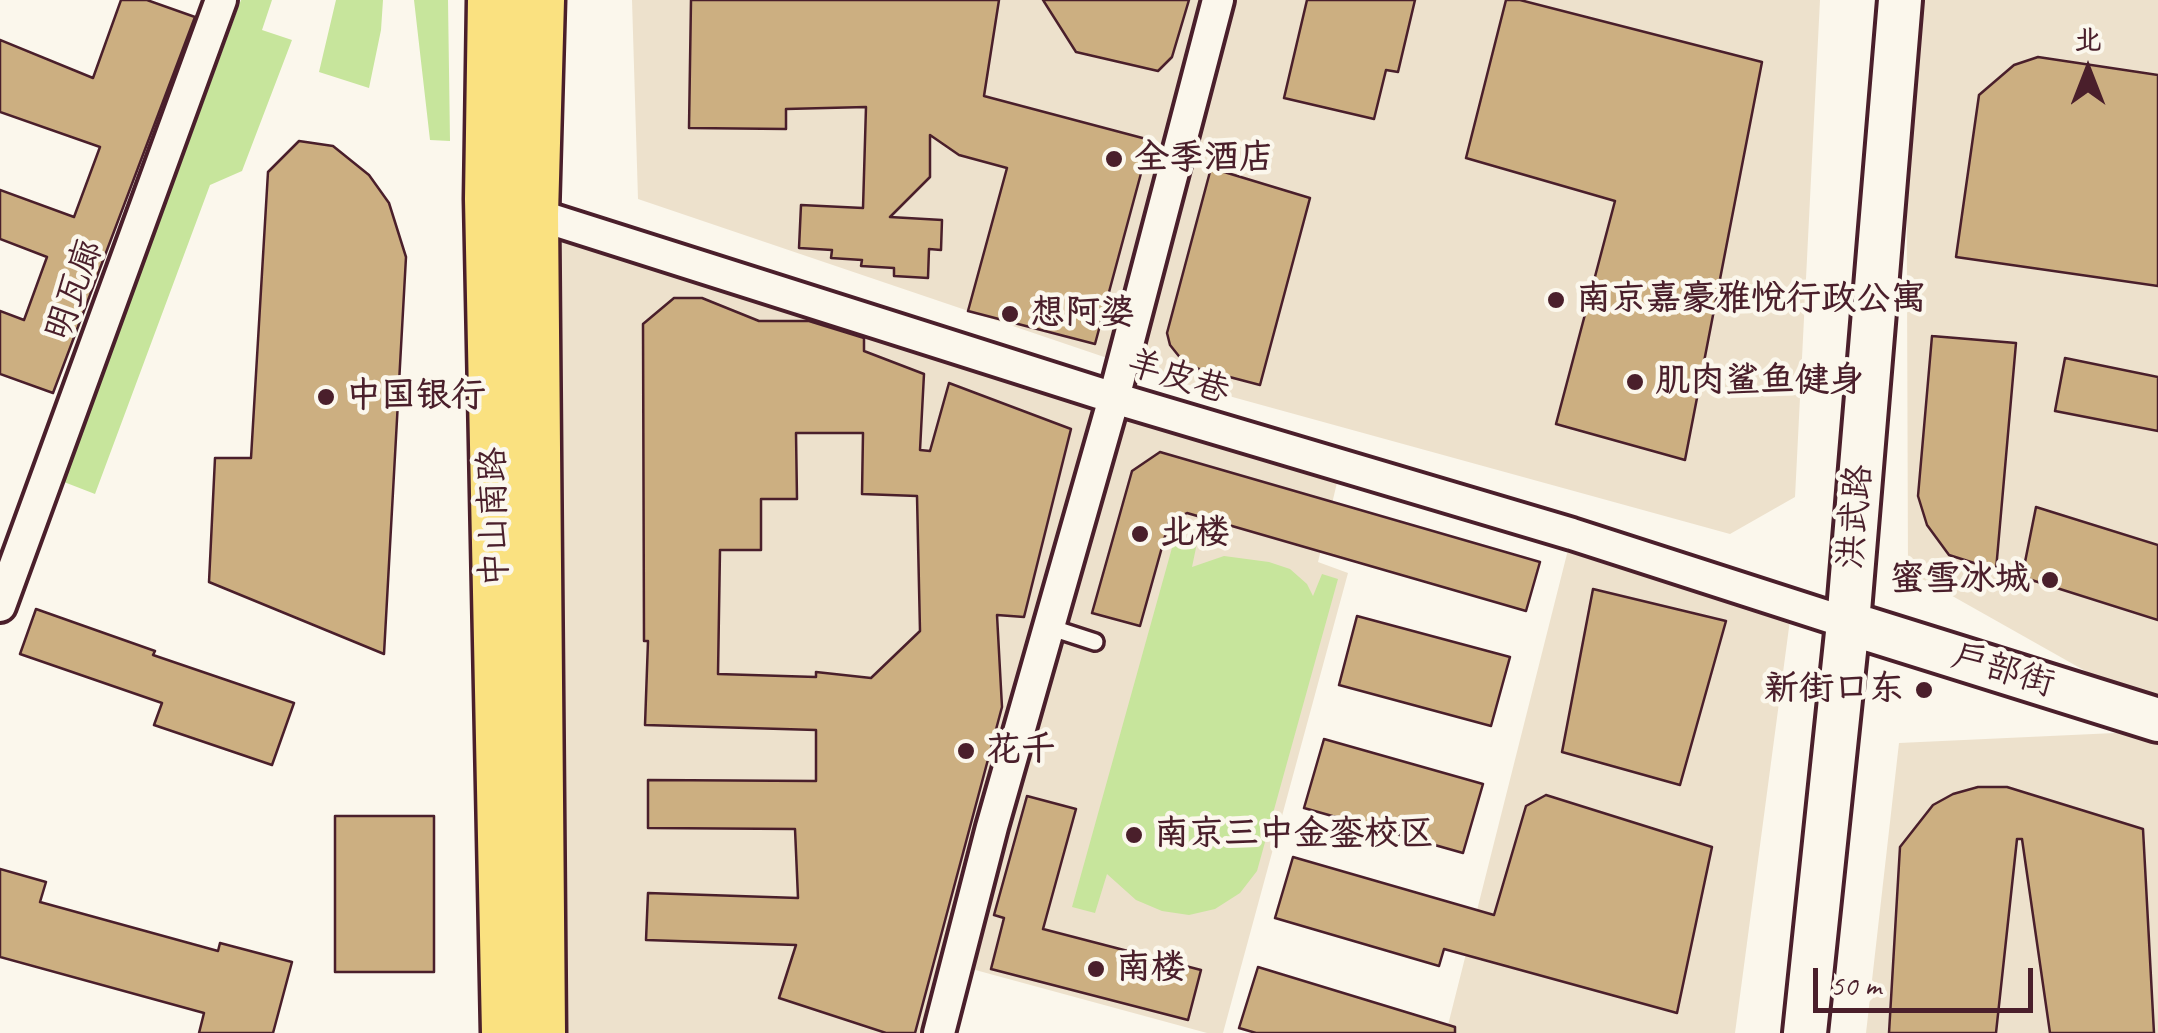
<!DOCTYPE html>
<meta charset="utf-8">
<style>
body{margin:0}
#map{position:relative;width:2158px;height:1033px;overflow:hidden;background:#fbf7ec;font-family:Caveat,"LXGW WenKai TC",sans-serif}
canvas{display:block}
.north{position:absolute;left:2038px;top:20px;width:100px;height:100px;-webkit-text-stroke:8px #fbf7ec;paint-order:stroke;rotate:0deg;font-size:28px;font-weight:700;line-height:40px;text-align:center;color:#4a1f2b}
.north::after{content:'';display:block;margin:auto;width:35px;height:45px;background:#4a1f2b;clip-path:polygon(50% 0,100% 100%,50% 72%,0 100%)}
.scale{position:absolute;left:1813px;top:968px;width:220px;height:45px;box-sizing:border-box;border:5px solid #4a1f2b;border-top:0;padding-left:12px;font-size:30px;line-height:35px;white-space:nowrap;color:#4a1f2b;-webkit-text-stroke:8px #fbf7ec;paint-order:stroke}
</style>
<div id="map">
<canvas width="2158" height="1033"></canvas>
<div class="north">北</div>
<div class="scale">50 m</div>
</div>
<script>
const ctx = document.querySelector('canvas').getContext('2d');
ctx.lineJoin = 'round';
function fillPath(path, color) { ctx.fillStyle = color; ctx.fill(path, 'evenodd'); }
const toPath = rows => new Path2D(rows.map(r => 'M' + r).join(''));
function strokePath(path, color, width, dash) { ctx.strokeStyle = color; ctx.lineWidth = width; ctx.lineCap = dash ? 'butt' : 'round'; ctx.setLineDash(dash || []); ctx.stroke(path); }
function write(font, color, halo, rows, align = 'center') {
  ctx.font = font + ' Caveat,"LXGW WenKai TC",sans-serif'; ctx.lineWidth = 9; ctx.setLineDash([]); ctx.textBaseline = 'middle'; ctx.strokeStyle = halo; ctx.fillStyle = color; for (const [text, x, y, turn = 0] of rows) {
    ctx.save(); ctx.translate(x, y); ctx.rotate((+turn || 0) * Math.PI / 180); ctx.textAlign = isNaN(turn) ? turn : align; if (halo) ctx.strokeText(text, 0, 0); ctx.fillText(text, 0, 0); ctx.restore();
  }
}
fillPath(toPath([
 [632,0,1820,0,1795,497,1730,534,1178,382,638,199],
 [1906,0,2158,0,2158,712,1908,571],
 [489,199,1341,466,1318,562,1348,573,1223,1033,1207,1033,957,965,939,1033,506,1033],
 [1572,534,1792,605,1735,1033,1446,1033],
 [2158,731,2158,1033,1866,1033,1899,743]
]), '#ede1cc');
fillPath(toPath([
 [241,0,272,0,262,30,292,40,242,171,210,185,95,494,64,482],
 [336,0,383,0,381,30,369,88,319,72],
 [414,0,448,0,450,141,430,140],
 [1175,537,1197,543,1192,567,1224,556,1269,562,1290,569,1307,584,1313,596,1322,574,1338,579,1257,871,1240,893,1215,909,1189,915,1162,911,1136,900,1107,874,1095,913,1072,907]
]), '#c7e59c');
const building = toPath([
 [121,0,147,0,195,17,53,393,0,374,0,311,24,320,47,257,0,239,0,190,74,217,100,147,0,112,0,40,93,78,121,0],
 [691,0,999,0,984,96,1150,140,1095,344,968,311,1007,168,959,155,930,135,930,177,890,217,942,220,941,250,929,249,928,278,894,276,894,268,861,266,862,260,831,258,832,250,799,248,801,205,863,208,866,107,786,109,786,129,689,128,691,0],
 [1043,0,1189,0,1172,57,1158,71,1076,52,1043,0],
 [1307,0,1415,0,1398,72,1386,70,1374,119,1284,98,1307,0],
 [1506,0,1520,0,1762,62,1685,460,1556,424,1615,201,1466,158,1506,0],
 [2038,57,2158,75,2158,286,1956,257,1979,95,2014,65,2038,57],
 [299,141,333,146,369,175,389,203,406,257,384,654,209,582,215,458,251,458,268,172,299,141],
 [1211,168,1310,198,1260,385,1199,369,1182,360,1170,345,1167,333,1211,168],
 [674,298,702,298,759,321,809,321,864,338,864,351,924,374,920,450,930,451,949,383,1071,429,1024,617,997,615,1002,707,915,1033,886,1033,779,998,796,945,646,940,648,893,798,898,795,829,648,828,648,780,816,781,816,730,645,725,648,641,644,641,643,324,674,298],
 [796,433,863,433,862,494,917,496,920,631,871,678,816,672,816,677,718,674,720,550,761,550,761,499,797,499,796,433],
 [1932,336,2016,343,1996,570,1949,555,1927,525,1918,496,1932,336],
 [2065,358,2158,377,2158,431,2055,411,2065,358],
 [1160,452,1540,562,1526,611,1187,513,1169,522,1140,626,1092,613,1132,471,1160,452],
 [2036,507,2158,545,2158,620,2022,577,2036,507],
 [1593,589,1726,621,1680,785,1562,752,1593,589],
 [36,609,155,651,153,655,294,703,272,765,154,725,162,703,20,654,36,609],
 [1357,616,1510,657,1491,726,1339,685,1357,616],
 [1324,739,1483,784,1463,853,1304,808,1324,739],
 [1978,787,2007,787,2143,829,2154,1033,2050,1033,2022,839,2017,839,1996,1033,1889,1033,1900,847,1933,805,1953,794,1978,787],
 [1546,795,1712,847,1677,1013,1444,949,1439,966,1275,918,1293,857,1494,915,1526,806,1546,795],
 [1027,796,1076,809,1043,929,1201,970,1188,1020,991,969,1004,918,994,915,1027,796],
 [335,816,434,816,434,972,335,972,335,816],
 [0,869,46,882,40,902,218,951,220,943,292,962,273,1033,199,1033,204,1013,0,957,0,869],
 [1258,967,1455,1027,1455,1033,1256,1033,1239,1028,1258,967]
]);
fillPath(building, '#ccaf81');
strokePath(building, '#4a1f2b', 2.5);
const lane = toPath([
 [1049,627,1095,642]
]);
const street = toPath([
 [519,209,1114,398,1572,534,1848,623],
 [0,606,221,0],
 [939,1033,992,827,1114,398,1218,0]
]);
const secondary = toPath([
 [1848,623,2158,720],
 [1805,1033,1848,623,1900,0]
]);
const primary = toPath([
 [492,0,489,199,506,1033],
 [540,0,534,214,541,1033]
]);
strokePath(lane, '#4a1f2b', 22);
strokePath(street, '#4a1f2b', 38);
strokePath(secondary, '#4a1f2b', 50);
strokePath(primary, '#4a1f2b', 55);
strokePath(lane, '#fbf7ec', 15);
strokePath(street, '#fbf7ec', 30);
strokePath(secondary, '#fbf7ec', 42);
strokePath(primary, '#fae180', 48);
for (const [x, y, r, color] of [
 [1114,159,10,"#4a1f2b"],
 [1556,300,10,"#4a1f2b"],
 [1010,314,10,"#4a1f2b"],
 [1635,382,10,"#4a1f2b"],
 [326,397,10,"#4a1f2b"],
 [1140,534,10,"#4a1f2b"],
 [2050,580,10,"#4a1f2b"],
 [1924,690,10,"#4a1f2b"],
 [966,751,10,"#4a1f2b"],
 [1134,835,10,"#4a1f2b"],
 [1096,969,10,"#4a1f2b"]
]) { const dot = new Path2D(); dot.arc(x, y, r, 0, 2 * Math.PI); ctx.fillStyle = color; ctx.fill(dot); strokePath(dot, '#fbf7ec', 4); }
write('bold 35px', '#4a1f2b', '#fbf7ec', [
 ["全季酒店",1134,159],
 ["南京嘉豪雅悦行政公寓",1576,300],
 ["想阿婆",1030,314],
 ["肌肉鲨鱼健身",1655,382],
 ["中国银行",346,397],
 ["北楼",1160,534],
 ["蜜雪冰城",2030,580,"right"],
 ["新街口东",1904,690,"right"],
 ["花千",986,751],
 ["南京三中金銮校区",1154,835],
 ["南楼",1116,969]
], 'left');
write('35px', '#4a1f2b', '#fbf7ec', [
 ["明瓦廊",75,290,-70],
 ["羊皮巷",1178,378,17],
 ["中山南路",495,517,-91],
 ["洪武路",1856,517,-85],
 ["户部街",2003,671,17]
]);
</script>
